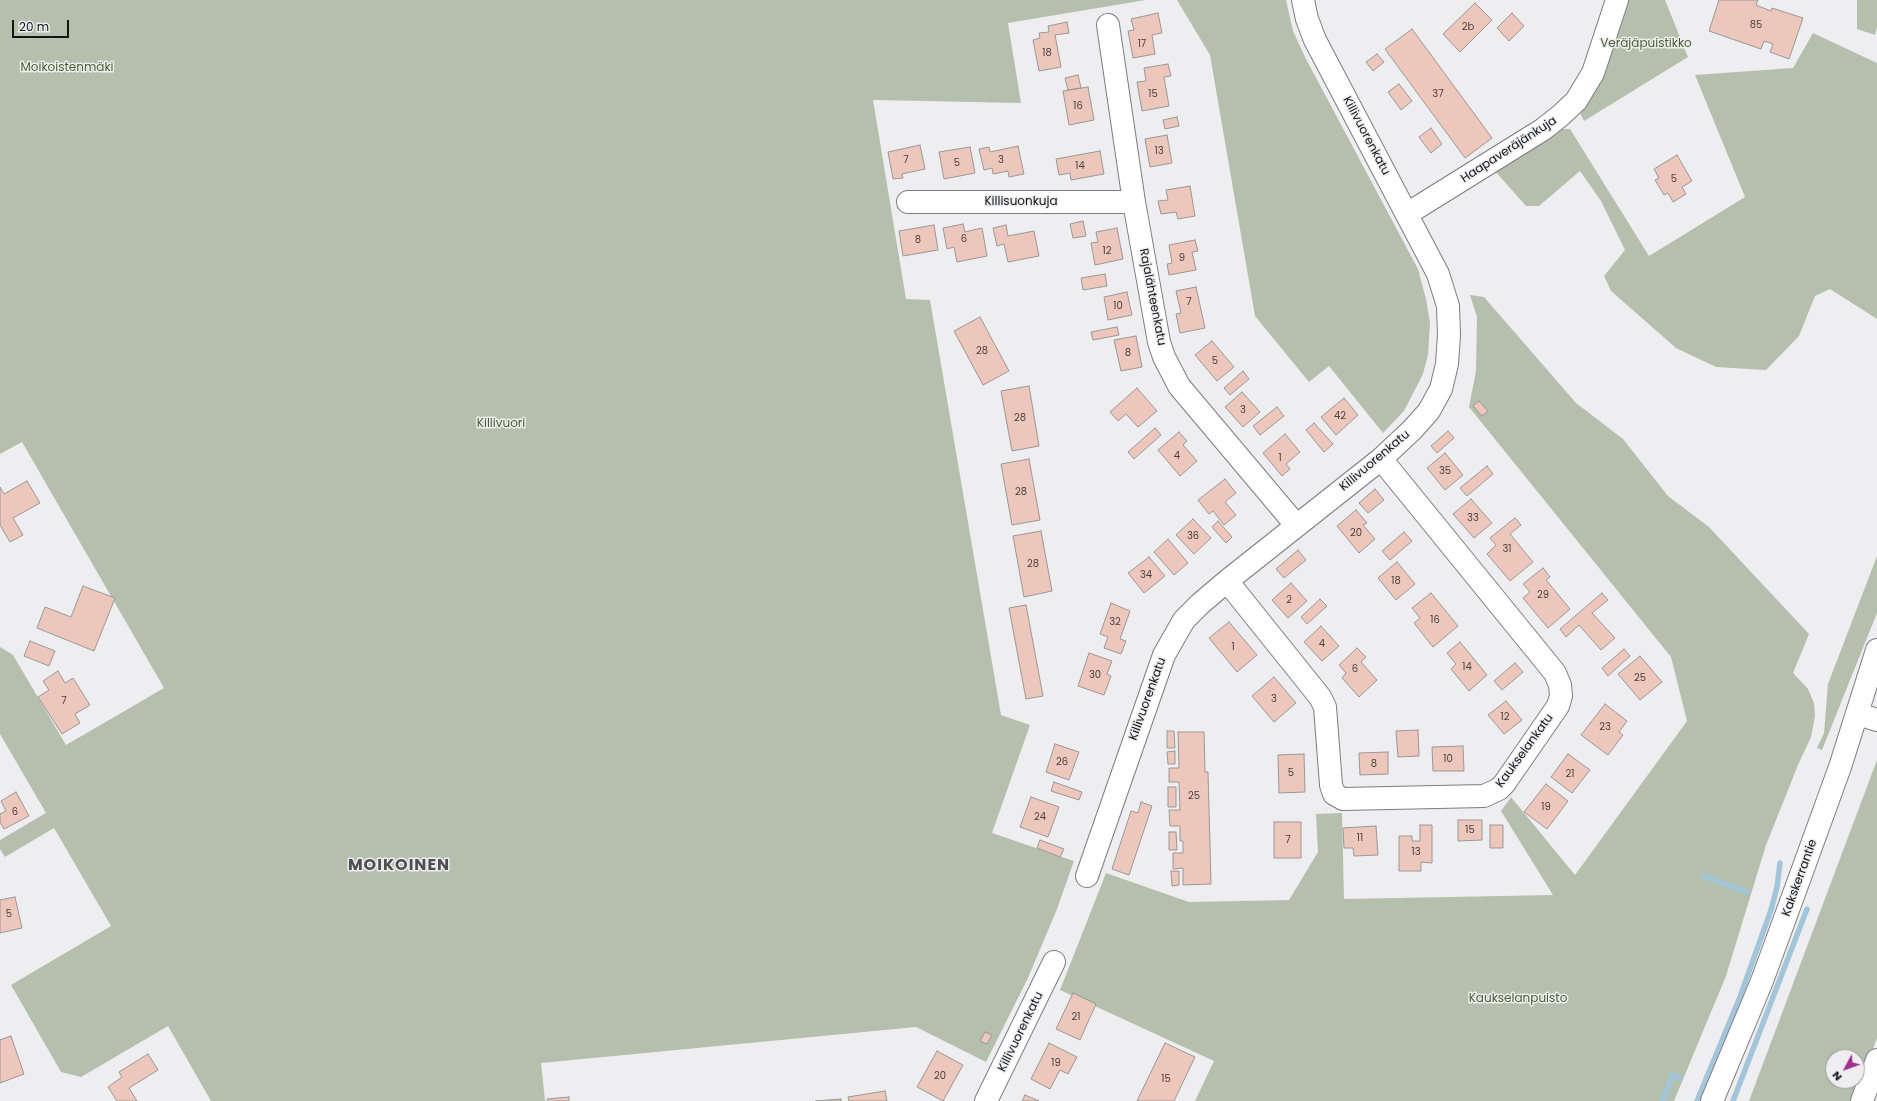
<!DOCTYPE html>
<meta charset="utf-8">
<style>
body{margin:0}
#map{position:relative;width:1877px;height:1101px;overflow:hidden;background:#eeeef0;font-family:Poppins,sans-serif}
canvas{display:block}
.north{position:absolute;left:1825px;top:1049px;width:40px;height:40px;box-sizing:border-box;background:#eeeef0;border:1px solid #969798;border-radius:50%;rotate:229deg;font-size:11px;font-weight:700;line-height:16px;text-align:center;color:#131414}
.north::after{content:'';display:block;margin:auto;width:14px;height:18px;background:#9f308e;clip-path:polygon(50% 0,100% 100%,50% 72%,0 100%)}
.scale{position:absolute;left:12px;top:20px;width:57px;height:18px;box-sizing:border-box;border:2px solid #131414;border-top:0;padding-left:5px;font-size:12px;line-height:14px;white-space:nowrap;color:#131414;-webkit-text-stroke:3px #eeeef0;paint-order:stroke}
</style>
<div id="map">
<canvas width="1877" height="1101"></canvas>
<div class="north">N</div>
<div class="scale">20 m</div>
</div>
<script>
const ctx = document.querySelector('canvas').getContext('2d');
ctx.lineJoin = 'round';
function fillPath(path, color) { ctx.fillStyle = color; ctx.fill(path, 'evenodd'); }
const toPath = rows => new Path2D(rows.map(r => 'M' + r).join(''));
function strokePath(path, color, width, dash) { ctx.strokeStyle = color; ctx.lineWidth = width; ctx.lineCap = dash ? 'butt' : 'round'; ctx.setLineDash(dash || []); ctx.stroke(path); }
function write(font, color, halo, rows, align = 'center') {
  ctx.font = font + ' Poppins,sans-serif'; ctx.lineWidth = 3; ctx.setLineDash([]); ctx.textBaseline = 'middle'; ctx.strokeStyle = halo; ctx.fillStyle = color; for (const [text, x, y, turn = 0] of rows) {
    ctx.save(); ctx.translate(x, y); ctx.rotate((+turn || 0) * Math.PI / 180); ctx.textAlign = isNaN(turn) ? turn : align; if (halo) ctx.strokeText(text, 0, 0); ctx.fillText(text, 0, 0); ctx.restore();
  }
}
fillPath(toPath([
 [0,0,1146,0,1008,23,1021,103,873,100,906,299,930,300,1001,715,1030,725,992,833,1074,861,1057,909,1028,978,986,1062,916,1027,541,1063,545,1101,211,1101,168,1026,81,1077,61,1072,11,985,111,926,54,828,5,857,0,849,0,840,46,813,0,734,0,647,13,655,66,745,164,688,22,442,0,454],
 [1177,0,1286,0,1293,31,1306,59,1418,269,1426,299,1430,323,1428,355,1423,374,1404,411,1383,433,1329,366,1309,382,1255,316,1210,55],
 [1626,0,1665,0,1688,57,1584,121,1579,111],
 [1857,0,1877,0,1877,27,1875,35,1857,29],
 [1813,33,1877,63,1877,319,1830,289,1815,296,1799,336,1766,370,1716,367,1676,348,1611,291,1604,276,1625,250,1601,201,1580,171,1539,206,1526,206,1494,170,1559,129,1570,129,1649,256,1745,197,1695,75,1793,68],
 [1470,295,1484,297,1576,403,1623,439,1668,496,1709,527,1809,634,1793,673,1808,689,1814,703,1815,716,1811,737,1798,765,1766,845,1726,976,1674,1101,1195,1101,1214,1061,1060,990,1106,873,1189,902,1289,900,1318,852,1316,814,1342,813,1344,899,1553,895,1501,811,1511,797,1575,875,1687,721,1671,657,1469,407,1476,371,1477,317],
 [1877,556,1877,613,1822,750,1817,748,1824,733,1828,684],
 [1877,760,1877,1038,1854,1101,1749,1101],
 [1833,1057,1857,1057,1857,1081,1833,1081]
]), '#b4c0ad');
strokePath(toPath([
 [1704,876,1747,892],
 [1662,1101,1673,1075,1680,1078],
 [1697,1101,1740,997,1771,910,1777,887,1780,863],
 [1733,1101,1807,909]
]), '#a3c5da', 5.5);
const building = toPath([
 [1719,0,1758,0,1756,5,1771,11,1772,8,1803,18,1789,59,1770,52,1773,44,1764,41,1761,49,1709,31,1719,0],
 [1475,3,1492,20,1460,52,1443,34,1475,3],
 [1158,13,1162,33,1152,35,1155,54,1133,58,1128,31,1134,30,1131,19,1158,13],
 [1512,13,1524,26,1509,41,1497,28,1512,13],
 [1067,22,1069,33,1055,35,1061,67,1039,71,1033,40,1040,38,1039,33,1049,32,1048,26,1067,22],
 [1412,29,1492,138,1465,158,1385,49,1412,29],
 [1377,54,1384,62,1373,71,1366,62,1377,54],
 [1168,64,1171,76,1164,77,1169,106,1142,111,1137,82,1146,81,1144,68,1168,64],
 [1078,75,1081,88,1068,90,1065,78,1078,75],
 [1399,84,1412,101,1401,110,1388,92,1399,84],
 [1088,87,1094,120,1069,125,1063,91,1088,87],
 [1177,117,1179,126,1165,129,1163,120,1177,117],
 [1431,128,1442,144,1431,153,1419,137,1431,128],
 [1167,135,1172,163,1150,167,1145,139,1167,135],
 [920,145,925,169,902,174,903,178,893,179,888,152,920,145],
 [1018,146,1024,174,1009,177,1008,171,993,174,992,168,984,170,979,149,989,147,990,152,1018,146],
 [970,147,975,173,944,179,939,152,970,147],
 [1100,151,1104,174,1071,180,1070,173,1059,175,1056,159,1100,151],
 [1677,155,1692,181,1682,187,1686,194,1673,202,1668,193,1664,195,1655,180,1659,178,1654,169,1677,155],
 [1190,186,1195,216,1178,219,1176,212,1161,214,1158,201,1168,200,1166,190,1190,186],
 [1083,221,1086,236,1073,238,1070,224,1083,221],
 [963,224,965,232,982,228,987,256,957,262,954,247,947,249,943,228,963,224],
 [934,225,938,250,903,256,899,231,934,225],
 [1006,225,1008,236,1034,231,1039,256,1008,262,1004,244,997,246,993,228,1006,225],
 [1117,228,1123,259,1095,265,1091,243,1098,242,1096,232,1117,228],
 [1195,240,1198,251,1192,252,1196,270,1169,275,1167,264,1172,263,1169,245,1195,240],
 [1105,274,1107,286,1083,290,1081,278,1105,274],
 [1196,287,1205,328,1180,333,1176,314,1181,313,1176,291,1196,287],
 [1127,292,1132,315,1108,320,1104,297,1127,292],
 [980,317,1009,371,983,385,954,331,980,317],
 [1117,327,1119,335,1093,340,1091,332,1117,327],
 [1136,336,1142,367,1121,371,1114,340,1136,336],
 [1212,341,1234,367,1217,381,1195,355,1212,341],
 [1243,371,1249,379,1230,395,1224,388,1243,371],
 [1029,386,1039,446,1012,451,1001,391,1029,386],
 [1137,388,1157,411,1138,427,1126,414,1118,421,1110,412,1137,388],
 [1242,392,1260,412,1243,427,1225,407,1242,392],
 [1344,398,1358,415,1336,435,1321,417,1344,398],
 [1479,401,1488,411,1482,416,1473,406,1479,401],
 [1277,407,1284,416,1260,435,1253,426,1277,407],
 [1314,423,1333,444,1324,452,1306,430,1314,423],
 [1155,428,1161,435,1134,459,1128,452,1155,428],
 [1448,431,1454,438,1437,453,1431,446,1448,431],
 [1179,432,1187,441,1183,445,1197,461,1180,476,1158,450,1179,432],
 [1285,434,1300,452,1286,464,1290,469,1282,476,1263,453,1285,434],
 [1445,453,1463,475,1445,490,1427,468,1445,453],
 [1029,459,1040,520,1012,525,1001,464,1029,459],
 [1487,466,1493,474,1467,496,1460,488,1487,466],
 [1225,479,1236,493,1225,502,1236,515,1224,525,1213,511,1209,514,1198,500,1225,479],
 [27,481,40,503,13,518,23,535,10,542,0,525,0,487,4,494,27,481],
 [1375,489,1384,500,1368,513,1359,503,1375,489],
 [1471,499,1492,523,1474,538,1453,514,1471,499],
 [1356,510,1367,523,1363,525,1375,539,1359,553,1337,526,1356,510],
 [1515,518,1521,525,1510,534,1533,562,1510,581,1487,554,1496,545,1490,538,1515,518],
 [1193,519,1211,538,1194,554,1176,535,1193,519],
 [1218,521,1232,537,1226,543,1212,527,1218,521],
 [1041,531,1052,591,1024,597,1013,536,1041,531],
 [1404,532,1412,541,1390,560,1382,551,1404,532],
 [1168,539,1188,563,1174,575,1154,552,1168,539],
 [1298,550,1306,560,1284,578,1276,569,1298,550],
 [1149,557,1165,576,1144,593,1128,573,1149,557],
 [1397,562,1415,584,1396,600,1378,578,1397,562],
 [1543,568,1550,577,1546,580,1570,609,1548,628,1523,598,1530,592,1523,584,1543,568],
 [1291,583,1307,601,1288,618,1272,600,1291,583],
 [83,586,115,598,94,651,37,628,45,607,71,617,83,586],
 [1431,593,1458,626,1433,647,1414,623,1420,618,1412,608,1431,593],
 [1602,593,1608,600,1592,613,1615,638,1601,650,1579,625,1566,637,1560,629,1602,593],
 [1320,599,1327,606,1307,624,1301,617,1320,599],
 [1111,603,1130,611,1120,639,1126,641,1121,654,1104,648,1108,637,1100,634,1111,603],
 [1026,605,1043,696,1026,699,1009,608,1026,605],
 [1229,622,1257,655,1237,672,1209,638,1229,622],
 [1321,626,1339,646,1322,661,1304,642,1321,626],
 [30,641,55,651,49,666,24,656,30,641],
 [1460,642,1487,675,1469,691,1451,669,1456,664,1447,653,1460,642],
 [1357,648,1366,657,1361,662,1377,680,1359,697,1342,678,1346,673,1339,665,1357,648],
 [1624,649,1630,656,1608,676,1602,668,1624,649],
 [1089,653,1112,661,1107,674,1111,676,1104,695,1078,686,1089,653],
 [1640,656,1662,682,1640,700,1618,674,1640,656],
 [1515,663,1523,672,1502,690,1494,681,1515,663],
 [58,671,65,683,73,678,90,705,75,714,80,723,62,734,38,697,49,690,43,681,58,671],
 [1274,677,1296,703,1274,722,1252,696,1274,677],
 [1506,701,1522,720,1504,734,1488,715,1506,701],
 [1605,704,1627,721,1619,732,1623,735,1608,755,1581,735,1605,704],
 [1418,730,1419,756,1398,757,1396,731,1418,730],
 [1167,731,1174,731,1175,748,1167,748,1167,731],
 [1178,732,1204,732,1205,772,1208,772,1211,884,1183,885,1183,868,1173,869,1173,853,1183,853,1183,841,1180,841,1180,826,1170,826,1169,810,1180,810,1179,782,1169,782,1169,768,1179,768,1178,732],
 [1055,744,1079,752,1069,780,1046,772,1055,744],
 [1463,746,1464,771,1433,771,1432,747,1463,746],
 [1175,751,1175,764,1168,764,1167,752,1175,751],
 [1388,752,1388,774,1360,775,1359,753,1388,752],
 [1304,754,1305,792,1279,793,1278,755,1304,754],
 [1568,754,1590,770,1572,793,1551,777,1568,754],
 [1054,782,1082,792,1079,800,1051,791,1054,782],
 [1546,784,1568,801,1547,829,1524,812,1546,784],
 [1168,787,1176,787,1176,807,1168,807,1168,787],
 [16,792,29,816,4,829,0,822,0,814,6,811,1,801,16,792],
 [1031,797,1059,807,1048,837,1020,827,1031,797],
 [1141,802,1152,806,1129,875,1112,869,1131,811,1138,813,1141,802],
 [1458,820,1482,820,1482,840,1458,841,1458,820],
 [1274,822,1301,822,1301,858,1274,858,1274,822],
 [1420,825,1432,825,1432,863,1421,862,1421,871,1399,871,1399,836,1412,836,1412,841,1420,841,1420,825],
 [1490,825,1503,825,1503,848,1490,848,1490,825],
 [1376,826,1378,855,1354,856,1353,848,1344,848,1343,828,1376,826],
 [1169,832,1176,832,1177,850,1169,850,1169,832],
 [1040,840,1064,849,1060,857,1037,848,1040,840],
 [1171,871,1179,871,1179,885,1172,886,1171,871],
 [15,897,22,928,0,933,0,900,15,897],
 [1073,993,1096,1004,1080,1040,1056,1029,1073,993],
 [985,1032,992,1035,987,1044,980,1041,985,1032],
 [11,1036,24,1074,0,1083,0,1040,11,1036],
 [1049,1043,1077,1057,1068,1074,1060,1070,1050,1089,1031,1079,1049,1043],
 [1165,1043,1195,1057,1174,1101,1137,1101,1165,1043],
 [937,1051,963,1065,943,1101,917,1087,937,1051],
 [148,1054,158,1070,129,1088,137,1101,117,1101,108,1087,122,1077,119,1072,148,1054],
 [885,1091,887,1101,849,1101,848,1097,885,1091],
 [1025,1095,1039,1101,1022,1101,1025,1095],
 [569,1097,569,1101,548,1101,547,1099,569,1097],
 [841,1099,841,1101,815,1101,841,1099]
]);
fillPath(building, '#eec7bc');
strokePath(building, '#9a9797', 1);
const minor = toPath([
 [1108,25,1134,202,1159,342,1164,357,1179,386,1296,525],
 [908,202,1134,202],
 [1407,214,1542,130,1560,116,1576,101,1593,73,1617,0],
 [1227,581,1320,697,1325,707,1331,785,1334,794,1343,799,1484,796,1499,789,1504,784,1558,706,1561,696,1560,685,1555,673,1381,459],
 [1858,714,1877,720],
 [1087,876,1164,655,1184,620,1200,604,1227,581,1381,459,1412,430,1429,411,1441,389,1447,364,1449,335,1448,306,1438,274,1315,40,1307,19,1303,0],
 [986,1101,1054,962],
 [1862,1101,1877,1060]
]);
const major = toPath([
 [1712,1101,1762,981,1807,858,1840,767,1877,650]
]);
strokePath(minor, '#7d7d7f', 24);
strokePath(major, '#7d7d7f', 24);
strokePath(minor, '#fff', 22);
strokePath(major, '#fff', 22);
write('10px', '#4a413e', null, [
 ["85",1756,25],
 ["2b",1468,27],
 ["17",1142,44],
 ["18",1047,53],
 ["15",1153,94],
 ["37",1438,94],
 ["16",1078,106],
 ["13",1159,151],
 ["7",906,160],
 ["3",1001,160],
 ["5",957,163],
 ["14",1080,166],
 ["5",1674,179],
 ["6",964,239],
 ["8",918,240],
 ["12",1107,251],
 ["9",1182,258],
 ["7",1189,302],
 ["10",1118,306],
 ["28",982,351],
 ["8",1128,353],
 ["5",1215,361],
 ["3",1243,410],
 ["42",1340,416],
 ["28",1020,418],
 ["4",1177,456],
 ["1",1280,458],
 ["35",1445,471],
 ["28",1021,492],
 ["33",1473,518],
 ["20",1356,533],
 ["36",1193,536],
 ["31",1507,549],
 ["28",1033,564],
 ["34",1146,575],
 ["18",1396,581],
 ["29",1543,595],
 ["2",1289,600],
 ["16",1435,620],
 ["32",1115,622],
 ["4",1322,644],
 ["1",1233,647],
 ["14",1467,667],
 ["6",1355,669],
 ["30",1095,675],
 ["25",1640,678],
 ["3",1274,699],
 ["7",64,701],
 ["12",1505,717],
 ["23",1605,727],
 ["10",1448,759],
 ["26",1062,762],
 ["8",1374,764],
 ["5",1291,773],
 ["21",1570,774],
 ["25",1194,796],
 ["19",1546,807],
 ["6",15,812],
 ["24",1040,817],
 ["15",1470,830],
 ["11",1360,838],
 ["7",1288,840],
 ["13",1416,852],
 ["5",9,914],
 ["21",1076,1017],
 ["19",1056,1063],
 ["20",940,1076],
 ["15",1166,1079]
]);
write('12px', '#476032', '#eeeef0', [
 ["Veräjäpuistikko",1646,44],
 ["Moikoistenmäki",67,68],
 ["Killivuori",501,424],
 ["Kaukselanpuisto",1518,999]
]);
write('12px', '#131414', '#eeeef0', [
 ["Killivuorenkatu",1366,136,62],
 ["Haapaveräjänkuja",1509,150,-33],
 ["Killisuonkuja",1021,202],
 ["Rajalähteenkatu",1152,297,79],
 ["Killivuorenkatu",1375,461,-40],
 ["Killivuorenkatu",1148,699,-70],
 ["Kaukselankatu",1525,751,-54],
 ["Kakskerrantie",1800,878,-70],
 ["Killivuorenkatu",1021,1032,-64]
]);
ctx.letterSpacing = '1px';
write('bold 16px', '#4f4f51', '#eeeef0', [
 ["MOIKOINEN",399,866]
]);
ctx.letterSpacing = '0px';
</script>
